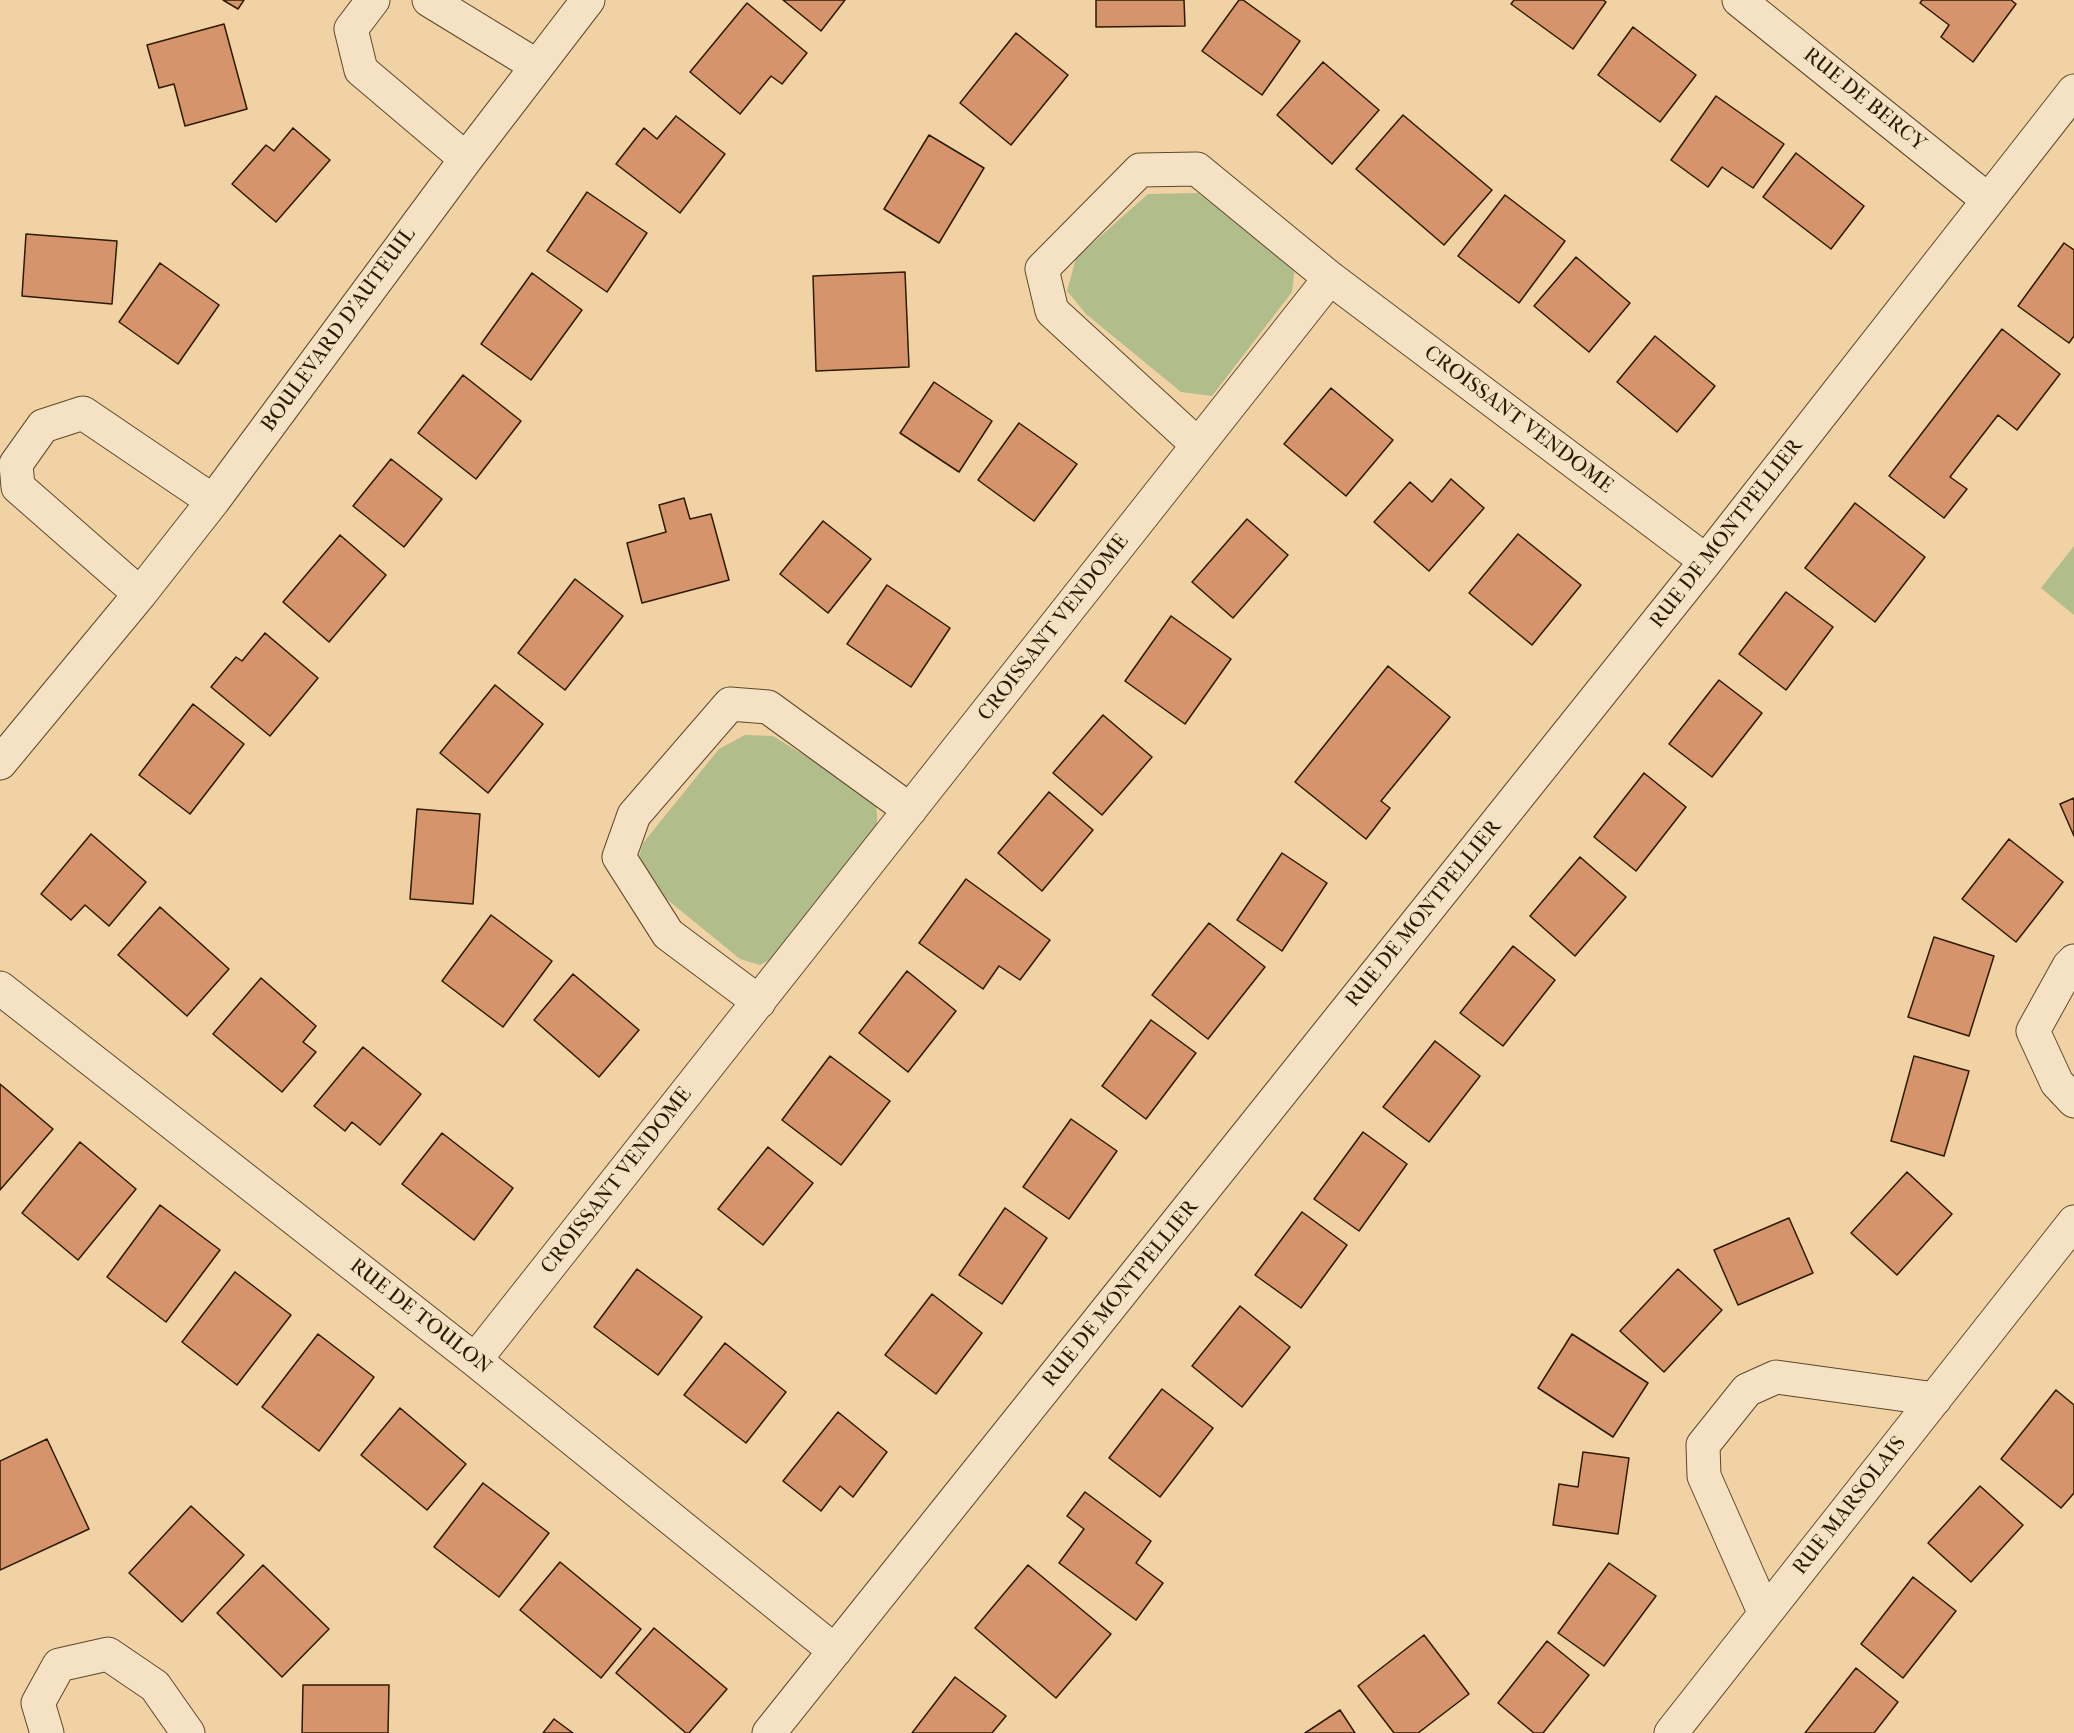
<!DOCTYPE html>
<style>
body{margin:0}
canvas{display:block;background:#f0d2a5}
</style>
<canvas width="2074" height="1733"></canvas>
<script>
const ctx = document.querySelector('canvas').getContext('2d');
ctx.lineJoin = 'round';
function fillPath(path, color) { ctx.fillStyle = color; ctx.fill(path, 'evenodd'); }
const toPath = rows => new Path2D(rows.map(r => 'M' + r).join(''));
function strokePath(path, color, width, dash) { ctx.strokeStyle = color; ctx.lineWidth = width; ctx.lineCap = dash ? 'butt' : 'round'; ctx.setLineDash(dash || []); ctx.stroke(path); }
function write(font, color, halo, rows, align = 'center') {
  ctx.font = font + ' "IM FELL French Canon",serif'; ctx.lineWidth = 4.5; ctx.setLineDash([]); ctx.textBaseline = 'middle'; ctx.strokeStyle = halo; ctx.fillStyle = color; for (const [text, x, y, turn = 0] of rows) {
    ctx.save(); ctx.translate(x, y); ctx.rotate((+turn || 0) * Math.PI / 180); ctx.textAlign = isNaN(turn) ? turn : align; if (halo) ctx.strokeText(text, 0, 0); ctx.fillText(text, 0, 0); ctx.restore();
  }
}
fillPath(toPath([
 [1198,193,1295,266,1292,292,1212,396,1181,392,1086,314,1067,291,1076,258,1148,194],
 [2074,546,2074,615,2041,588],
 [745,735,773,736,875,799,877,814,877,830,775,957,760,965,740,959,658,892,638,860,643,843,719,749]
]), '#b2bd8c');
const building = toPath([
 [223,0,244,0,238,9,223,0],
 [783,0,845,0,821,31,783,0],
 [1096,0,1184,0,1185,26,1096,27,1096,0],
 [1239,0,1243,0,1300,41,1262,95,1202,51,1239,0],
 [1514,0,1603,0,1606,2,1573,49,1511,4,1514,0],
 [1922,0,2011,0,2016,4,1973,62,1941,37,1949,25,1920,3,1922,0],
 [747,3,807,53,782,84,771,76,740,114,690,72,747,3],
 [224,24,247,109,185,126,174,84,159,88,147,45,224,24],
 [1633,27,1696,75,1660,122,1598,75,1633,27],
 [1016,33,1068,75,1011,145,960,103,1016,33],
 [1323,62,1379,110,1332,164,1277,115,1323,62],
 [1716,96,1784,144,1753,188,1722,167,1708,187,1671,160,1716,96],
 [1403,115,1492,190,1444,245,1356,169,1403,115],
 [676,116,725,154,680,213,616,164,644,128,657,139,676,116],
 [293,128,330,160,276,222,232,184,266,145,274,151,293,128],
 [929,135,984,168,939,243,884,209,929,135],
 [1796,153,1864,206,1831,249,1763,197,1796,153],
 [587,192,647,233,607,292,547,251,587,192],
 [1505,195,1565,241,1519,303,1458,256,1505,195],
 [26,234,117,241,112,304,22,296,26,234],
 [2064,243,2074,250,2074,336,2069,343,2018,306,2064,243],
 [1576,257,1630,303,1589,352,1534,306,1576,257],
 [160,263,219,305,178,364,119,322,160,263],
 [905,272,909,367,816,371,813,276,905,272],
 [532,273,582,310,531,380,481,344,532,273],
 [2002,329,2060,374,2017,430,1998,415,1950,477,1967,489,1944,518,1889,476,2002,329],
 [1655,336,1715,386,1677,432,1617,382,1655,336],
 [463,375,521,421,476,479,418,433,463,375],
 [934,382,992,421,959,472,900,433,934,382],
 [1331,388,1393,440,1346,496,1284,444,1331,388],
 [1019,423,1077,464,1034,521,978,480,1019,423],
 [391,459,442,499,404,547,353,506,391,459],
 [1451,479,1484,508,1429,571,1374,522,1410,482,1432,502,1451,479],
 [684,498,690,519,711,514,729,580,642,603,627,543,666,532,659,505,684,498],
 [1855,503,1925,557,1875,622,1805,568,1855,503],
 [1247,519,1288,555,1233,618,1192,582,1247,519],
 [823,521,871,559,828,613,780,574,823,521],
 [1518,534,1581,585,1532,645,1469,593,1518,534],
 [340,535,386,575,329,642,283,602,340,535],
 [575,579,623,616,565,690,518,653,575,579],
 [887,585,950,628,911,687,847,644,887,585],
 [1786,592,1833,627,1786,690,1739,654,1786,592],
 [1171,616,1231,659,1185,724,1125,681,1171,616],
 [265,633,318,678,270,736,211,687,236,657,242,661,265,633],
 [1388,666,1450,717,1381,801,1390,808,1366,839,1295,782,1388,666],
 [1719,680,1762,713,1712,777,1669,744,1719,680],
 [495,685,543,724,488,793,440,753,495,685],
 [193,704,244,744,190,814,139,775,193,704],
 [1103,715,1152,757,1102,815,1053,773,1103,715],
 [1644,773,1686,807,1636,871,1594,837,1644,773],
 [1049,792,1093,830,1042,891,998,853,1049,792],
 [2074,798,2074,836,2060,804,2074,798],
 [417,809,480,814,473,904,410,899,417,809],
 [91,834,146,882,109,926,85,905,71,920,41,894,91,834],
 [2009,839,2063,882,2016,942,1962,899,2009,839],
 [1282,853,1327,883,1282,951,1237,920,1282,853],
 [1580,857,1626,897,1575,956,1530,916,1580,857],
 [966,879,1050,940,1020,980,999,966,983,989,919,943,966,879],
 [160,907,229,969,187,1016,118,955,160,907],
 [491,915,552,961,503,1027,442,981,491,915],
 [1209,923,1265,967,1208,1039,1152,995,1209,923],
 [1934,937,1994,956,1969,1036,1908,1017,1934,937],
 [1513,946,1555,980,1503,1046,1460,1013,1513,946],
 [907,971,956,1011,908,1072,859,1033,907,971],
 [573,974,639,1030,599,1077,534,1020,573,974],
 [261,978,316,1026,303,1042,316,1052,282,1092,213,1034,261,978],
 [1151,1020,1196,1053,1146,1119,1102,1086,1151,1020],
 [1435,1041,1480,1076,1429,1142,1383,1107,1435,1041],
 [363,1047,421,1094,380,1145,352,1122,345,1131,314,1106,363,1047],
 [830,1056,890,1101,841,1165,782,1120,830,1056],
 [1914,1056,1969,1071,1944,1156,1891,1141,1914,1056],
 [0,1084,53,1129,0,1190,0,1084],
 [1071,1119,1117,1151,1069,1219,1023,1187,1071,1119],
 [1363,1132,1407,1164,1359,1231,1314,1199,1363,1132],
 [442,1133,513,1188,474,1240,402,1184,442,1133],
 [80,1142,136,1189,78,1260,22,1213,80,1142],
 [768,1147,813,1183,763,1245,718,1209,768,1147],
 [1907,1172,1952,1214,1897,1275,1851,1233,1907,1172],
 [160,1205,220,1250,166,1322,107,1277,160,1205],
 [1005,1208,1047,1238,1002,1304,959,1275,1005,1208],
 [1302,1212,1347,1245,1301,1308,1255,1275,1302,1212],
 [1789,1218,1813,1273,1738,1305,1714,1250,1789,1218],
 [637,1269,702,1317,658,1375,594,1327,637,1269],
 [1678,1269,1722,1310,1664,1372,1620,1331,1678,1269],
 [235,1272,291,1315,237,1385,182,1342,235,1272],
 [932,1294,982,1333,936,1394,885,1355,932,1294],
 [1240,1306,1290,1347,1242,1407,1192,1366,1240,1306],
 [318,1334,374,1377,319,1451,262,1407,318,1334],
 [1572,1334,1648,1383,1613,1437,1538,1388,1572,1334],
 [725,1343,786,1392,746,1443,684,1395,725,1343],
 [1162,1389,1213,1428,1160,1497,1109,1458,1162,1389],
 [2056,1390,2074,1405,2074,1493,2061,1508,2001,1459,2056,1390],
 [400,1408,466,1464,427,1510,361,1455,400,1408],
 [838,1412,887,1452,853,1497,840,1486,821,1511,783,1481,838,1412],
 [47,1439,89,1529,0,1570,0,1461,47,1439],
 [1583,1452,1629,1458,1618,1534,1553,1525,1559,1484,1578,1487,1583,1452],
 [483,1483,549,1533,499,1597,434,1547,483,1483],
 [1980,1486,2023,1525,1971,1582,1928,1543,1980,1486],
 [1085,1492,1151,1541,1136,1563,1163,1583,1136,1620,1059,1563,1084,1529,1067,1516,1085,1492],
 [191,1506,244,1555,182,1622,129,1573,191,1506],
 [560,1562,641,1629,601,1678,520,1610,560,1562],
 [1609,1563,1656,1596,1604,1666,1558,1633,1609,1563],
 [263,1565,329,1629,282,1677,217,1613,263,1565],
 [1028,1565,1111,1634,1056,1698,975,1628,1028,1565],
 [1913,1577,1956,1611,1903,1678,1861,1644,1913,1577],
 [654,1628,727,1689,689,1733,686,1733,616,1673,654,1628],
 [1424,1635,1469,1694,1418,1733,1394,1733,1358,1686,1424,1635],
 [1547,1641,1589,1675,1543,1733,1534,1733,1498,1703,1547,1641],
 [1856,1668,1898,1702,1874,1733,1805,1733,1856,1668],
 [955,1677,1006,1716,992,1733,912,1733,955,1677],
 [303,1685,389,1685,388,1733,302,1733,303,1685],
 [1340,1710,1355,1733,1305,1733,1340,1710],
 [554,1719,573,1733,543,1733,554,1719]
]);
fillPath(building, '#d6946c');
strokePath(building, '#2e1a00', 1.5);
const minor = toPath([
 [373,0,351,29,361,70,466,159],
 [429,0,537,66],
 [1739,0,1988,200],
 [1198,445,1052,311,1042,269,1140,170,1197,169,1330,278,1706,561],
 [140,594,18,487,16,464,43,426,83,413,213,501],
 [0,763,140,594,213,501,466,159,588,0],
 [2074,961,2069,966,2033,1031,2057,1083,2074,1101],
 [0,988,475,1360,835,1651],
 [759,1002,668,934,619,857,634,815,730,704,768,707,910,810],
 [475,1360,1330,278],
 [1765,1614,1704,1476,1703,1445,1747,1390,1776,1377,1935,1399],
 [47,1733,38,1703,59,1665,108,1654,155,1686,188,1733],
 [769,1733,1706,561,2074,91],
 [1671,1733,2074,1222]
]);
strokePath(minor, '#5e4829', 35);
strokePath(minor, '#f5e2c4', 33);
write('21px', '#2e1a00', '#f5e2c4', [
 ["RUE DE BERCY",1864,100,39],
 ["BOULEVARD D'AUTEUIL",339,330,-54],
 ["CROISSANT VENDOME",1518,420,37],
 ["RUE DE MONTPELLIER",1727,534,-52],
 ["CROISSANT VENDOME",1054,628,-52],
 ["RUE DE MONTPELLIER",1424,914,-51],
 ["CROISSANT VENDOME",617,1181,-52],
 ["RUE DE MONTPELLIER",1121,1294,-51],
 ["RUE DE TOULON",420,1317,38],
 ["RUE MARSOLAIS",1850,1506,-52]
]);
</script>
